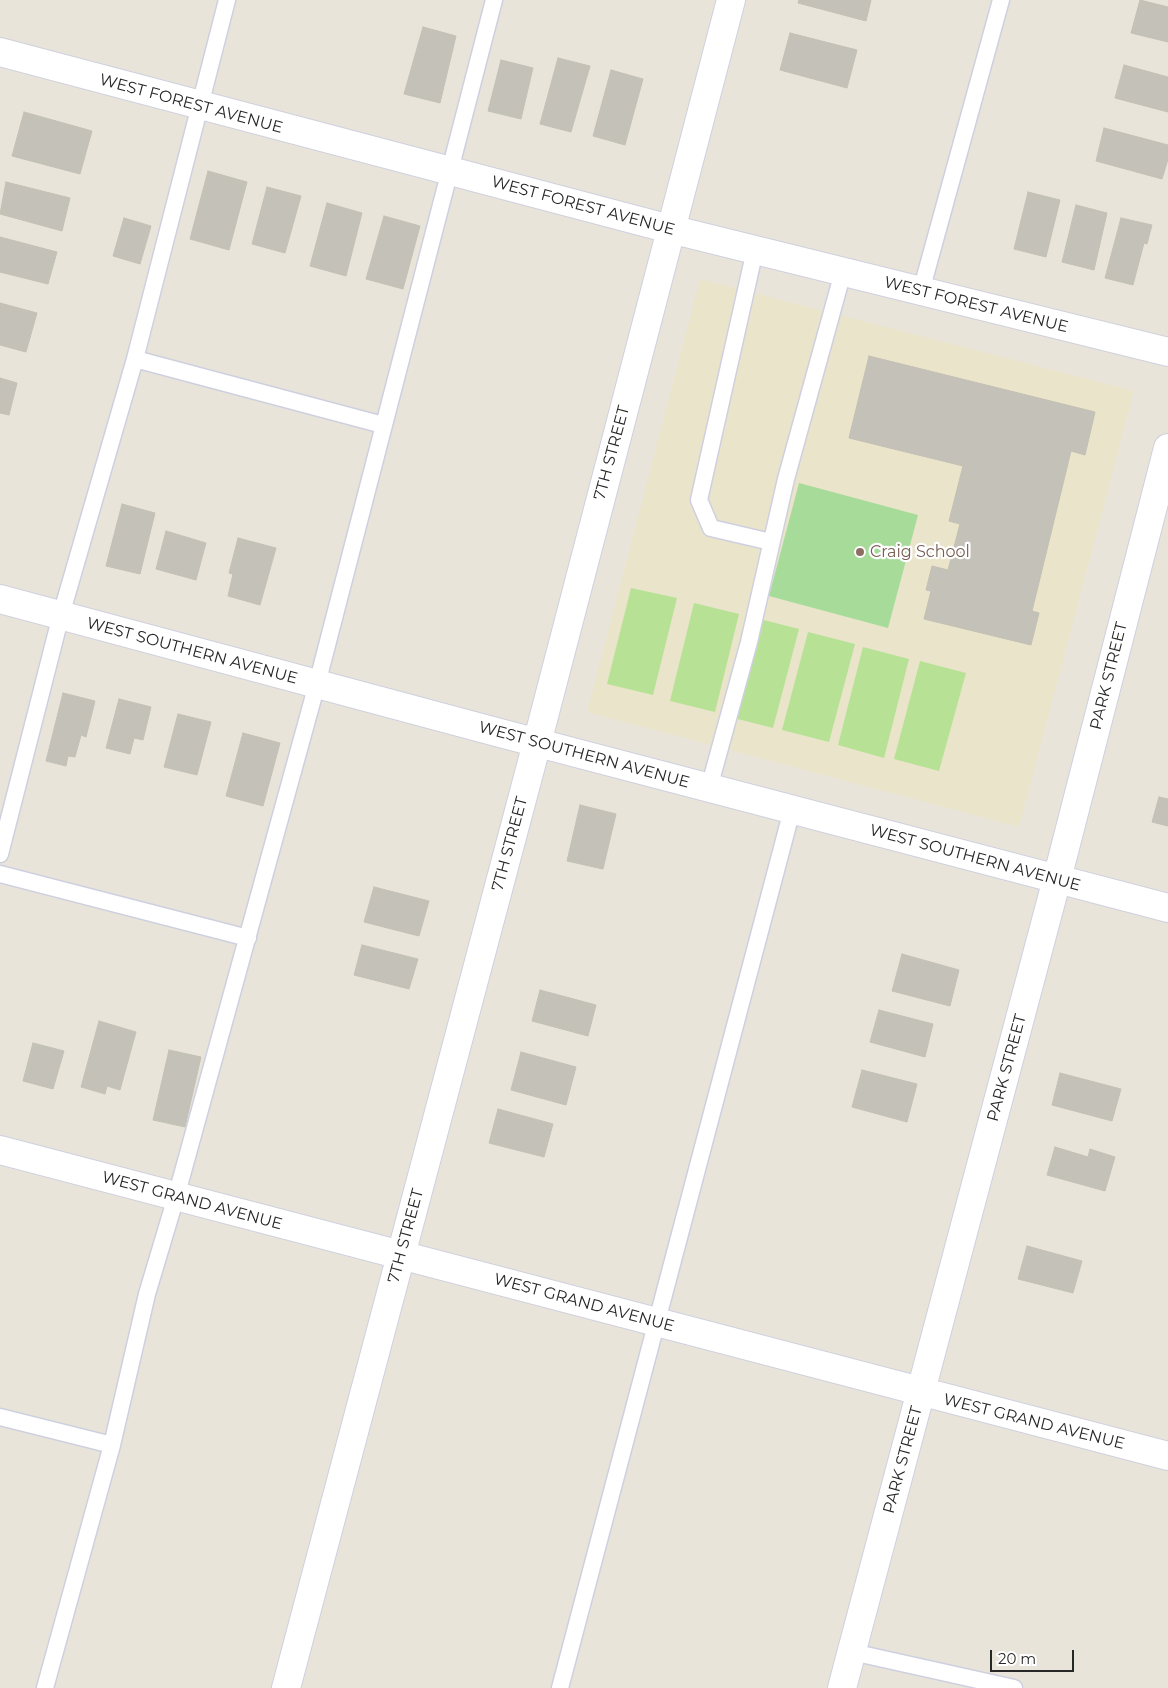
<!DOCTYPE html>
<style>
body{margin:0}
#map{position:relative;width:1168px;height:1688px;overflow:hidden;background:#e9e4da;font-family:Montserrat,sans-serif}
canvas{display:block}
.scale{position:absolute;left:990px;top:1650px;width:84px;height:22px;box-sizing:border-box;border:2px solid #272727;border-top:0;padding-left:6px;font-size:15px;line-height:18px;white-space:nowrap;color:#272727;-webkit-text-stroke:4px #fff;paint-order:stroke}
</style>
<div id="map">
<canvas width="1168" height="1688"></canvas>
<div class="scale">20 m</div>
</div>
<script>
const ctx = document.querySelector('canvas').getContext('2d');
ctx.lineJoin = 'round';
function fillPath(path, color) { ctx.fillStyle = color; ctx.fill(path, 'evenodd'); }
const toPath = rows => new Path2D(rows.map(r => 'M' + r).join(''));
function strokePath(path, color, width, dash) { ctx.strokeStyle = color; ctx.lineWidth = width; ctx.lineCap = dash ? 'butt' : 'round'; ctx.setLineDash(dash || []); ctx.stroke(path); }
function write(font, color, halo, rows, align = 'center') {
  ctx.font = font + ' Montserrat,sans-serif'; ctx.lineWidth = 4.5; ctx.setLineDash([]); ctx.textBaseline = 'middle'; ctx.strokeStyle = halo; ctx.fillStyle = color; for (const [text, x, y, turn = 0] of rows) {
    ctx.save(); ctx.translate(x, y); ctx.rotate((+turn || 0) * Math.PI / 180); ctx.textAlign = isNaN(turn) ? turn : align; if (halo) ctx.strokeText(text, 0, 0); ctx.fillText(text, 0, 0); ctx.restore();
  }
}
fillPath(toPath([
 [700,279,1134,391,1019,827,587,712]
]), '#e9e4ca');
fillPath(toPath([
 [799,483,918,515,888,628,769,596]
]), '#a7db9a');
fillPath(toPath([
 [631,588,677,598,653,695,607,684],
 [694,603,739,614,715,712,670,701],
 [752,617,799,629,773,728,726,716],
 [808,632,855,644,829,742,782,730],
 [863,647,909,659,884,758,838,745],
 [920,661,966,673,939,771,894,759]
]), '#b7e296');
const building = toPath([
 [799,0,871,0,866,21,798,3,799,0],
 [1140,0,1168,7,1168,42,1131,33,1140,0],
 [423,27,456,36,440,103,404,94,423,27],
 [790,33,857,50,847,88,780,70,790,33],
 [558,58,590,66,571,132,540,124,558,58],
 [501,60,533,68,521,119,488,111,501,60],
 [1124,65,1168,77,1168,112,1115,98,1124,65],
 [611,70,643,79,625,145,593,136,611,70],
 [24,112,92,131,80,174,12,156,24,112],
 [1104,128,1168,145,1168,159,1162,179,1096,161,1104,128],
 [208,171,247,182,229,250,190,239,208,171],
 [6,182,70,198,62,231,0,214,6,182],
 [267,187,301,196,285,253,252,244,267,187],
 [1028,192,1060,200,1046,257,1014,249,1028,192],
 [327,203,362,213,346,276,310,266,327,203],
 [1076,205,1107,213,1094,270,1062,262,1076,205],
 [384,216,420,226,403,289,366,279,384,216],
 [124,218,151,226,140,264,113,256,124,218],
 [1121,218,1152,225,1147,244,1144,243,1133,285,1105,278,1121,218],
 [0,237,57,252,48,284,0,272,0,237],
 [0,303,37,313,26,352,0,345,0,303],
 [869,356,1095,412,1085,455,1071,451,1032,611,1039,613,1031,645,924,619,931,591,926,590,932,566,948,570,960,524,949,521,963,466,849,438,869,356],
 [0,378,17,383,9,415,0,413,0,378],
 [122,504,155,513,140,574,106,566,122,504],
 [166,531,206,543,196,580,156,569,166,531],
 [238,538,276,548,260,605,228,596,233,574,229,573,238,538],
 [63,693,95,701,86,737,81,735,75,757,68,756,66,766,46,761,63,693],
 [119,699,151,707,143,740,134,738,130,754,106,748,119,699],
 [178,714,211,722,197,775,164,767,178,714],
 [243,733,280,743,263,806,226,796,243,733],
 [1159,797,1168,799,1168,826,1152,822,1159,797],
 [580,805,616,814,603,869,567,861,580,805],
 [374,887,429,901,419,936,364,922,374,887],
 [362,945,418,959,409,989,354,975,362,945],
 [902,954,959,970,950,1006,892,991,902,954],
 [540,990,596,1005,588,1036,532,1021,540,990],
 [879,1010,933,1024,925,1057,870,1042,879,1010],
 [99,1021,136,1032,120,1090,107,1086,105,1094,81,1087,99,1021],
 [33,1043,64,1051,53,1089,23,1081,33,1043],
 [169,1050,201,1057,185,1127,153,1120,169,1050],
 [521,1052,576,1067,566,1105,511,1090,521,1052],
 [862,1070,917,1084,907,1122,852,1107,862,1070],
 [1060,1073,1121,1089,1112,1121,1052,1105,1060,1073],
 [498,1109,553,1124,544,1157,489,1143,498,1109],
 [1055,1147,1088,1157,1090,1149,1115,1157,1105,1191,1047,1175,1055,1147],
 [1027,1246,1082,1261,1073,1293,1018,1279,1027,1246]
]);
fillPath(building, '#c4c1b9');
strokePath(building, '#c3c0b4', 1);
const lane = toPath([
 [755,250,699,500,711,528,771,542],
 [921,291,1001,0],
 [135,359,383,425],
 [709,788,749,642,786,479,843,272],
 [0,854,61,615,135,359,227,0],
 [0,874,248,938],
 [0,1417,112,1445],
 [852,1652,1014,1688],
 [45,1688,112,1445,147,1294,176,1197,317,684,494,0],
 [560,1688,792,810]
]);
const street = toPath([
 [0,52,670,229,1168,352],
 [0,1150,1168,1456],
 [286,1688,537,743,731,0],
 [842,1688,1057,879,1168,448]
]);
const secondary = toPath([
 [0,599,500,733,1168,908]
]);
strokePath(lane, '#cfd0df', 19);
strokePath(street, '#cfd0df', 30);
strokePath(secondary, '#cfd0df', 30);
strokePath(lane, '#fff', 16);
strokePath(street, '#fff', 28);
strokePath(secondary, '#fff', 28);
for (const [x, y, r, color] of [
 [860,552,5,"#8d6e63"]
]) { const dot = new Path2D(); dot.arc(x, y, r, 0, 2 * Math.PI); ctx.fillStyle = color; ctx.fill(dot); strokePath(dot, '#fff', 2); }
write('16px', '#272727', '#fff', [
 ["WEST FOREST AVENUE",191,104,15],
 ["WEST FOREST AVENUE",583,206,15],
 ["WEST FOREST AVENUE",976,305,14],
 ["7TH STREET",612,453,-75],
 ["WEST SOUTHERN AVENUE",192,651,15],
 ["PARK STREET",1109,676,-76],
 ["WEST SOUTHERN AVENUE",584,755,15],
 ["7TH STREET",510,844,-75],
 ["WEST SOUTHERN AVENUE",975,858,15],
 ["PARK STREET",1007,1068,-75],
 ["WEST GRAND AVENUE",192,1201,15],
 ["7TH STREET",406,1236,-75],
 ["WEST GRAND AVENUE",584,1303,15],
 ["WEST GRAND AVENUE",1034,1422,14],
 ["PARK STREET",903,1460,-75]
]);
write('16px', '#785e54', '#fff', [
 ["Craig School",870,552]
], 'left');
</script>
